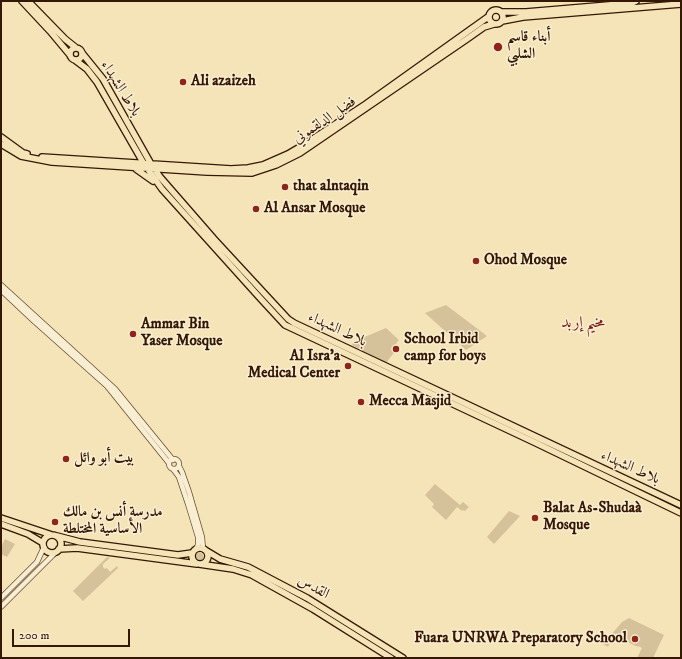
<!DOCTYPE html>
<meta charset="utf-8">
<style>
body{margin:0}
#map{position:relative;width:682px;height:659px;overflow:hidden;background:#f6e4b9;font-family:"IM FELL DW Pica",serif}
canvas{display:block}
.frame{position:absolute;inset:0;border:2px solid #351803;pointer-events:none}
.scale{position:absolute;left:12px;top:629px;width:118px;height:18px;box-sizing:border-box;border:2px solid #351803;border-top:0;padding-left:5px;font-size:12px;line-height:14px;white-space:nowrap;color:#351803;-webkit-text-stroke:3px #f9edd2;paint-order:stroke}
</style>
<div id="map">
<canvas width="682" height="659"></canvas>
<div class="frame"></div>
<div class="scale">200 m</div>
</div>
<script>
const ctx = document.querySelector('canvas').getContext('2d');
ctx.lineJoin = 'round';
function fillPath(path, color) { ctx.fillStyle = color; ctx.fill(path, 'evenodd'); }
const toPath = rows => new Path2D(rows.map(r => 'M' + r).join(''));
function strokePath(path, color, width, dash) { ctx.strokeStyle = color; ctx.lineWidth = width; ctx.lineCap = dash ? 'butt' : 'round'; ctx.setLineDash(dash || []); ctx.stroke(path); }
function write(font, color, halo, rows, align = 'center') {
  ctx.font = font + ' "IM FELL DW Pica",Amiri,serif'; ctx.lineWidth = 3; ctx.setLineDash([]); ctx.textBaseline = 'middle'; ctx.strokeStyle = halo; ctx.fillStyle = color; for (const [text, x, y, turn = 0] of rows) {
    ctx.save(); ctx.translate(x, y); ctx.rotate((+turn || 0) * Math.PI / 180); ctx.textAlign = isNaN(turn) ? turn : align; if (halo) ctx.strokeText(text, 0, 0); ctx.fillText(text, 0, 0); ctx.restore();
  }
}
fillPath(toPath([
 [446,305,487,336,466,350,425,313],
 [386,328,399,340,396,343,399,346,386,363,352,345,353,342],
 [435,484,460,505,463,502,469,507,465,511,463,510,462,511,457,507,446,520,432,507,434,504,425,495],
 [509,511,520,516,494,544,487,537],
 [5,539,15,544,7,557,1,554,1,547],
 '194.5 557a4.5 4.5 0 1 1 9 0a4.5 4.5 0 1 1-9 0Z',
 [107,557,110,558,103,564,103,567,105,569,107,568,110,572,117,566,118,568,83,601,73,591],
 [629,618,664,635,653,658,637,658,642,648,638,646,638,647,617,637,617,635,614,634,608,647,603,644,622,622]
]), '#d5c19a');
const minor = toPath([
 [1,285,115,389,173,460],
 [1,290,34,321,107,386,169,463],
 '169 464a5 5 0 1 1 10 0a5 5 0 1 1-10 0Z',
 [179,466,182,472,189,492,202,537,203,549],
 [173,469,179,477,188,504,198,537,198,545,196,549],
 [1,598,37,562,44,547],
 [1,607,58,550]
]);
const major = toPath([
 [22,1,50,31,70,55],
 [28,1,65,39,75,47],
 '489 17a7 7 0 1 1 14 0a7 7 0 1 1-14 0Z',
 [501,12,526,12,632,3,636,1],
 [502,21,523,17,681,4],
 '70 54a6 6 0 1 1 12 0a6 6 0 1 1-12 0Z',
 [82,53,103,79,151,164,160,177,214,239,288,319,294,323,341,345,681,505],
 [75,60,87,69,97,82,144,164,162,189,261,299,285,325,536,443,681,513],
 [1,137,23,153,27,154],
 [1,144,21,156,52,162,207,172,252,173,276,165,300,153,467,39,484,27,494,24],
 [42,157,231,169,248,168,263,165,288,154,305,144,366,104,488,17],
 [136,169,153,181],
 [1,518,52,535],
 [1,524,28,534,43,543],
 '43 544a9 9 0 1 1 18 0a9 9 0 1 1-18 0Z',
 [57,536,80,542,178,555,192,553],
 '192 556a8 8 0 1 1 16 0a8 8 0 1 1-16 0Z',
 [59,549,77,548,197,564],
 [205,550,220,559,248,567,307,598,403,658],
 [199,564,233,569,252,575,313,609,391,658]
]);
strokePath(minor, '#654b30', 6);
strokePath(major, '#351803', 8);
strokePath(minor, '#f9edd2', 4.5);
strokePath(major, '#f6e4b9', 5.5);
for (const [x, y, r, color] of [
 [498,47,5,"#8f2418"],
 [183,82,4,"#8f2418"],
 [285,187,4,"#8f2418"],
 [256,209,4,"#8f2418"],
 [476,261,4,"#8f2418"],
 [133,334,4,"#8f2418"],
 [396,349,4,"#8f2418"],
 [348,366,4,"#8f2418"],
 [361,402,4,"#8f2418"],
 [66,459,4,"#8f2418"],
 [535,518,4,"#8f2418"],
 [55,522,4,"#8f2418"],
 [635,639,4,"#8f2418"]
]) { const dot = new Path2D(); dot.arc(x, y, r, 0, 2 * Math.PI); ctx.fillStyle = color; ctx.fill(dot); strokePath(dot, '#f9edd2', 1.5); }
write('bold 15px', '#351803', '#f9edd2', [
 ["أبناء قاسم",507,38],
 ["الشلبي",507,55],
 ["Ali azaizeh",191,82],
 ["that alntaqin",293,187],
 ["Al Ansar Mosque",264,209],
 ["Ohod Mosque",484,261],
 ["Ammar Bin",141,325],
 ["Yaser Mosque",141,342],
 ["School Irbid",404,340],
 ["camp for boys",404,357],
 ["Al Isra'a",340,357,"right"],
 ["Medical Center",340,374,"right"],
 ["Mecca Masjid",369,402],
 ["بيت أبو وائل",74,459],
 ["Balat As-Shudaà",543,509],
 ["Mosque",543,526],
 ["مدرسة أنس بن مالك",63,513],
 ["الأساسية المختلطة",63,530],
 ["Fuara UNRWA Preparatory School",627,639,"right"]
], 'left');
write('15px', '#351803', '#f9edd2', [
 ["بلاط الشهداء",120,89,58],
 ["فضل الدلقموني",325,121,-34],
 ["بلاط الشهداء",337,330,25],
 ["بلاط الشهداء",630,468,24],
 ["القدس",313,588,29]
]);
write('16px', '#7a1f14', '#f9edd2', [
 ["مخيم إربد",583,324]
]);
</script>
